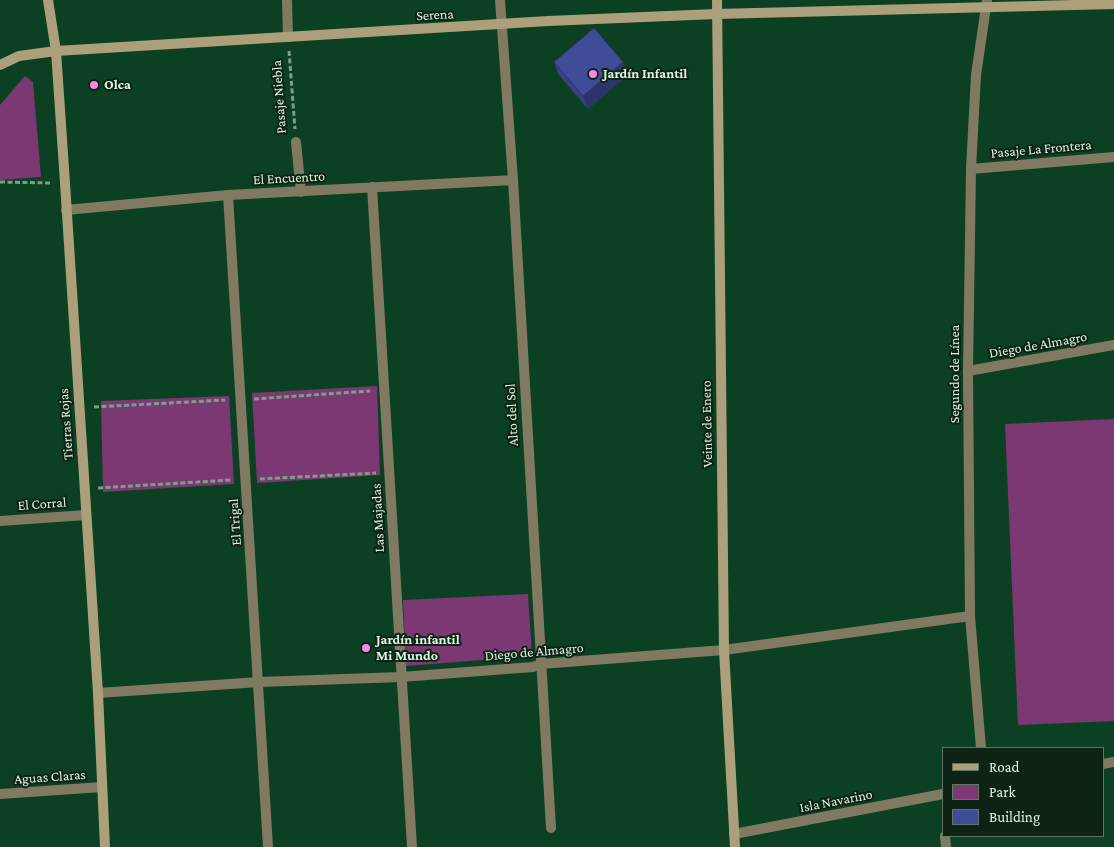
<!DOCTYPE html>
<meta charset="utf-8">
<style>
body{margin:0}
#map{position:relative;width:1114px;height:847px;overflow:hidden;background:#0b4122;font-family:"Crimson Pro",serif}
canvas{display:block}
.legend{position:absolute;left:942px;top:747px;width:162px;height:90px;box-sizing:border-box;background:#0e2314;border:1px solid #607766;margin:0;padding:6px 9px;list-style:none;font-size:15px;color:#dbf6e2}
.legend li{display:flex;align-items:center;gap:10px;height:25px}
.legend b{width:25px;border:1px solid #607766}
</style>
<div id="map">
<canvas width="1114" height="847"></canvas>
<ul class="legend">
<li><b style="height:6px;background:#aca07c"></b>Road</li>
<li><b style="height:14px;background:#7c3873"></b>Park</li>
<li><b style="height:14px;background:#3f4c98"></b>Building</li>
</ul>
</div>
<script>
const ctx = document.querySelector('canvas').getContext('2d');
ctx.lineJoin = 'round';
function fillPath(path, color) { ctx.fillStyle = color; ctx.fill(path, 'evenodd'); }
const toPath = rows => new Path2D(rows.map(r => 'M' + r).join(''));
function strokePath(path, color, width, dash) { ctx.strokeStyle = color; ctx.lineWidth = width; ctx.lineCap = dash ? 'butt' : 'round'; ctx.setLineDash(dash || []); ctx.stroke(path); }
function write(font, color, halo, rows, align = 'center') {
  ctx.font = font + ' "Crimson Pro",serif'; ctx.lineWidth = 4; ctx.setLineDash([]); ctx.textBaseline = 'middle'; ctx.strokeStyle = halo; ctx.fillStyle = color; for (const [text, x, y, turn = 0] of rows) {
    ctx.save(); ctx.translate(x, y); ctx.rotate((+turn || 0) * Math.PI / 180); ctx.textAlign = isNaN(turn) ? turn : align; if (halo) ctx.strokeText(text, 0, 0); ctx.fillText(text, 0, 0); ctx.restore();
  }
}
fillPath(toPath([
 [25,76,33,82,41,177,0,180,0,105],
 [377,386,380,475,257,483,252,393],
 [229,396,234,484,103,492,101,401],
 [1114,419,1114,721,1018,725,1005,424],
 [528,594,532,656,406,666,403,600]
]), '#7c3873');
strokePath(toPath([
 [289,51,295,129],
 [0,182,50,183],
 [254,399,370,391],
 [94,407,225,400],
 [260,479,376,473],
 [98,488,231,480]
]), '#79a087', 3, [5, 2.5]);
strokePath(toPath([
 [287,0,288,37],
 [500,0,513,180,551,828],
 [296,142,301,192],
 [971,169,1114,157],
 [372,187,412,847],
 [228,195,268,847],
 [66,210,228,195,513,180],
 [968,371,1114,345],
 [0,521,86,515],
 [98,693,259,682,401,677,533,667,541,664,724,650,970,616],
 [981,748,970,616,968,371,971,169,976,75,987,0],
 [1103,764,1114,762],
 [0,794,102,787],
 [734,834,943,794],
 [945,836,946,847]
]), '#817a63', 10);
strokePath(toPath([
 [48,0,56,51,65,183,98,693,105,847],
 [717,0,724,650,735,847],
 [0,65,19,56,56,51,548,21,716,14,1114,4]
]), '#aca07c', 10);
fillPath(toPath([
 [554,62,628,75,588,109,558,74]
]), '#364183');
fillPath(toPath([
 [623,62,628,75,588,109,583,96]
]), '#2c356a');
const building = toPath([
 [594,28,623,62,583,96,554,62,594,28]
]);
fillPath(building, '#3f4c98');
strokePath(building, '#2c356a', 1);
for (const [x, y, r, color] of [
 [593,74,5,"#f987e8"],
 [94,85,5,"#f987e8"],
 [366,648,5,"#f987e8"]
]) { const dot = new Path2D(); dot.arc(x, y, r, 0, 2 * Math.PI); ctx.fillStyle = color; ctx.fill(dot); strokePath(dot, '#0e2314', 2); }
write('14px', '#dbf6e2', '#0e2314', [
 ["Serena",435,15,-3],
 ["Pasaje Niebla",279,97,-94],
 ["Pasaje La Frontera",1041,149,-5],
 ["El Encuentro",289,178,-3],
 ["Diego de Almagro",1038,345,-10],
 ["Segundo de Línea",955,374,-90],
 ["Alto del Sol",512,415,-93],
 ["Tierras Rojas",66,424,-94],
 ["Veinte de Enero",707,424,-91],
 ["El Corral",42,504,-4],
 ["Las Majadas",378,518,-93],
 ["El Trigal",235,522,-94],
 ["Diego de Almagro",534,652,-5],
 ["Aguas Claras",50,777,-4],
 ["Isla Navarino",836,801,-11]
]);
write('bold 14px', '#dbf6e2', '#0e2314', [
 ["Jardín Infantil",603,74],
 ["Olca",104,85],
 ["Jardín infantil",376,640],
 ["Mi Mundo",376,656]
], 'left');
</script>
